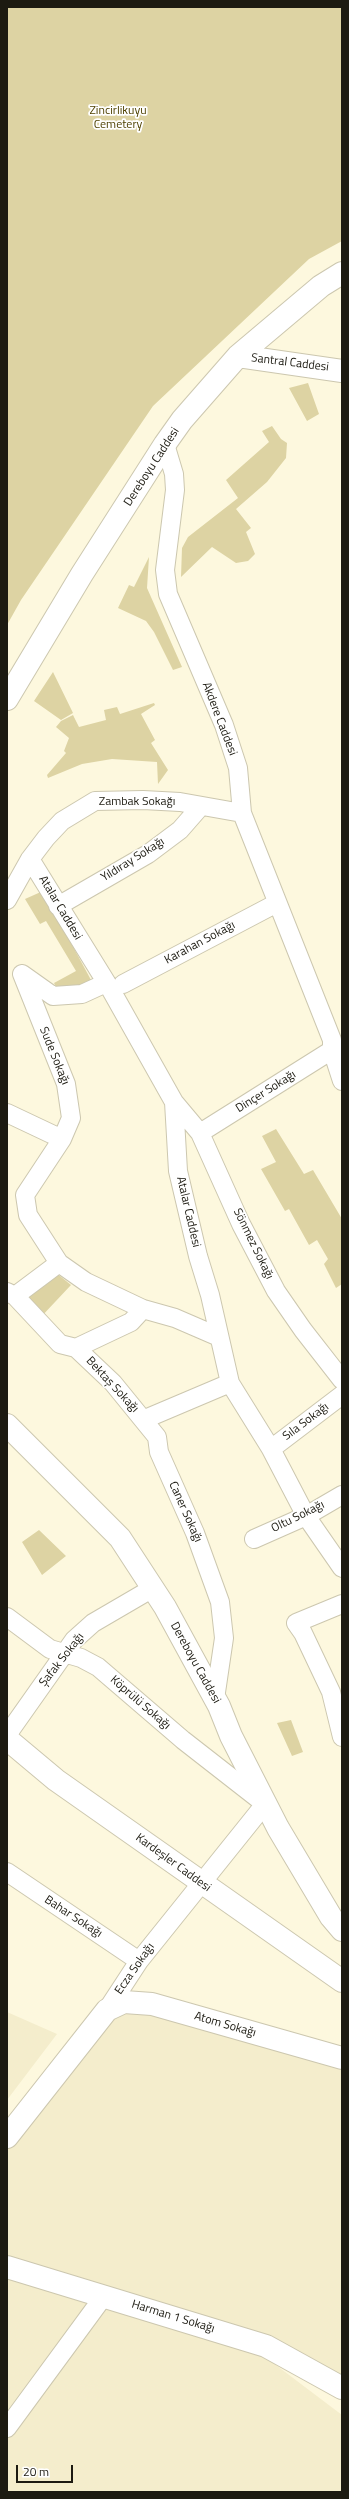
<!DOCTYPE html>
<meta charset="utf-8">
<style>
body{margin:0}
#map{position:relative;width:349px;height:2499px;overflow:hidden;background:#fdf8de;font-family:"Titillium Web",sans-serif}
canvas{display:block}
.frame{position:absolute;inset:0;border:8px solid #1c1a11;pointer-events:none}
.scale{position:absolute;left:16px;top:2465px;width:57px;height:18px;box-sizing:border-box;border:2px solid #1c1a11;border-top:0;padding-left:5px;font-size:12px;line-height:14px;white-space:nowrap;color:#1c1a11;-webkit-text-stroke:3px #fff;paint-order:stroke}
</style>
<div id="map">
<canvas width="349" height="2499"></canvas>
<div class="frame"></div>
<div class="scale">20 m</div>
</div>
<script>
const ctx = document.querySelector('canvas').getContext('2d');
ctx.lineJoin = 'round';
function fillPath(path, color) { ctx.fillStyle = color; ctx.fill(path, 'evenodd'); }
const toPath = rows => new Path2D(rows.map(r => 'M' + r).join(''));
function strokePath(path, color, width, dash) { ctx.strokeStyle = color; ctx.lineWidth = width; ctx.lineCap = dash ? 'butt' : 'round'; ctx.setLineDash(dash || []); ctx.stroke(path); }
function write(font, color, halo, rows, align = 'center') {
  ctx.font = font + ' "Titillium Web",sans-serif'; ctx.lineWidth = 3.5; ctx.setLineDash([]); ctx.textBaseline = 'middle'; ctx.strokeStyle = halo; ctx.fillStyle = color; for (const [text, x, y, turn = 0] of rows) {
    ctx.save(); ctx.translate(x, y); ctx.rotate((+turn || 0) * Math.PI / 180); ctx.textAlign = isNaN(turn) ? turn : align; if (halo) ctx.strokeText(text, 0, 0); ctx.fillText(text, 0, 0); ctx.restore();
  }
}
fillPath(toPath([
 [116,2002,342,2067,342,2377,260,2353,342,2415,342,2492,7,2492,7,2151],
 [7,2012,57,2034,7,2100]
]), '#f4edcc');
fillPath(toPath([
 [7,7,342,7,342,241,309,259,153,406,21,600,7,625],
 [308,383,319,414,307,421,289,388],
 [272,426,281,439,287,443,286,458,267,482,236,509,251,528,246,532,255,554,248,561,236,563,212,547,181,577,182,548,188,537,238,498,226,480,269,442,262,431],
 [149,557,147,588,182,667,173,670,154,632,146,621,118,608,129,585,134,587],
 [53,672,73,713,61,720,34,701],
 [154,703,155,705,141,714,155,740,151,743,168,770,158,784,157,762,112,759,82,764,48,778,47,775,66,753,64,751,69,738,56,727,61,721,73,715,79,727,106,720,104,710,117,707,120,714],
 [43,891,91,980,88,988,57,989,54,983,76,971,46,921,40,924,25,899],
 [276,1129,304,1174,313,1170,342,1219,342,1284,336,1288,324,1264,328,1259,317,1240,309,1245,289,1209,285,1211,261,1169,276,1162,262,1136],
 [55,1272,71,1285,40,1318,22,1299],
 [39,1530,66,1556,42,1575,22,1542],
 [291,1720,303,1752,292,1756,277,1723]
]), '#ddd3a3');
const street = toPath([
 [165,444,174,474,175,490,165,570,168,594,224,725,238,768,242,813,332,1040,332,1050,342,1081],
 [30,859,111,990,174,1102,178,1171,198,1256,210,1295,230,1383,271,1449,306,1516,342,1568],
 [7,900,30,859,46,838,62,821,95,801,143,800,180,802,242,813],
 [58,906,148,854,180,830,201,806],
 [22,974,66,1084,71,1118,62,1139,25,1195,28,1215,59,1263,86,1282,143,1309,175,1318,219,1337],
 [22,974,53,996,82,994,106,983],
 [123,984,277,903],
 [174,1102,200,1133,241,1224,276,1291,303,1330,342,1380],
 [7,1113,62,1139],
 [200,1133,332,1050],
 [7,1292,15,1296,60,1344,76,1348,113,1383,157,1437,159,1452,195,1533,220,1602,224,1638,215,1699],
 [15,1296,59,1263],
 [76,1348,131,1322,143,1309],
 [145,1419,230,1383],
 [271,1449,342,1395],
 [254,1539,306,1516,342,1495],
 [342,1604,296,1623,303,1633,331,1692,342,1737],
 [7,1617,50,1649,81,1658,98,1667,183,1740,265,1804,139,1961,107,2010],
 [7,1735,74,1640,93,1623,153,1588],
 [7,1872,139,1961],
 [7,2428,104,2296]
]);
const secondary = toPath([
 [238,356,342,371],
 [7,699,82,574,165,444,182,420,238,356,321,286,342,273],
 [7,1425,120,1538,165,1607,219,1706,231,1736,278,1828,331,1917,342,1930],
 [7,1739,56,1780,342,1981],
 [7,2137,107,2010,124,2002,152,2004,342,2058],
 [7,2267,266,2346,342,2388]
]);
strokePath(street, '#ccc7af', 20);
strokePath(secondary, '#ccc7af', 24);
strokePath(street, '#fff', 18);
strokePath(secondary, '#fff', 22);
write('12px', '#4e4100', '#fff', [
 ["Zincirlikuyu",118,111],
 ["Cemetery",118,125]
]);
write('12px', '#1c1a11', '#fff', [
 ["Santral Caddesi",290,363,7],
 ["Dereboyu Caddesi",152,467,-57],
 ["Akdere Caddesi",219,719,69],
 ["Zambak Sokağı",137,802],
 ["Yıldıray Sokağı",133,860,-32],
 ["Atalar Caddesi",60,908,59],
 ["Karahan Sokağı",200,943,-28],
 ["Sude Sokağı",54,1056,68],
 ["Dinçer Sokağı",266,1092,-32],
 ["Atalar Caddesi",188,1212,77],
 ["Sönmez Sokağı",253,1244,64],
 ["Bektaş Sokağı",112,1385,47],
 ["Sıla Sokağı",306,1422,-37],
 ["Caner Sokağı",185,1512,66],
 ["Oltu Sokağı",298,1517,-26],
 ["Şafak Sokağı",62,1660,-52],
 ["Dereboyu Caddesi",195,1663,61],
 ["Köprülü Sokağı",140,1703,41],
 ["Kardeşler Caddesi",173,1863,36],
 ["Bahar Sokağı",73,1917,33],
 ["Ecza Sokağı",135,1969,-55],
 ["Atom Sokağı",225,2025,16],
 ["Harman 1 Sokağı",173,2317,17]
]);
</script>
